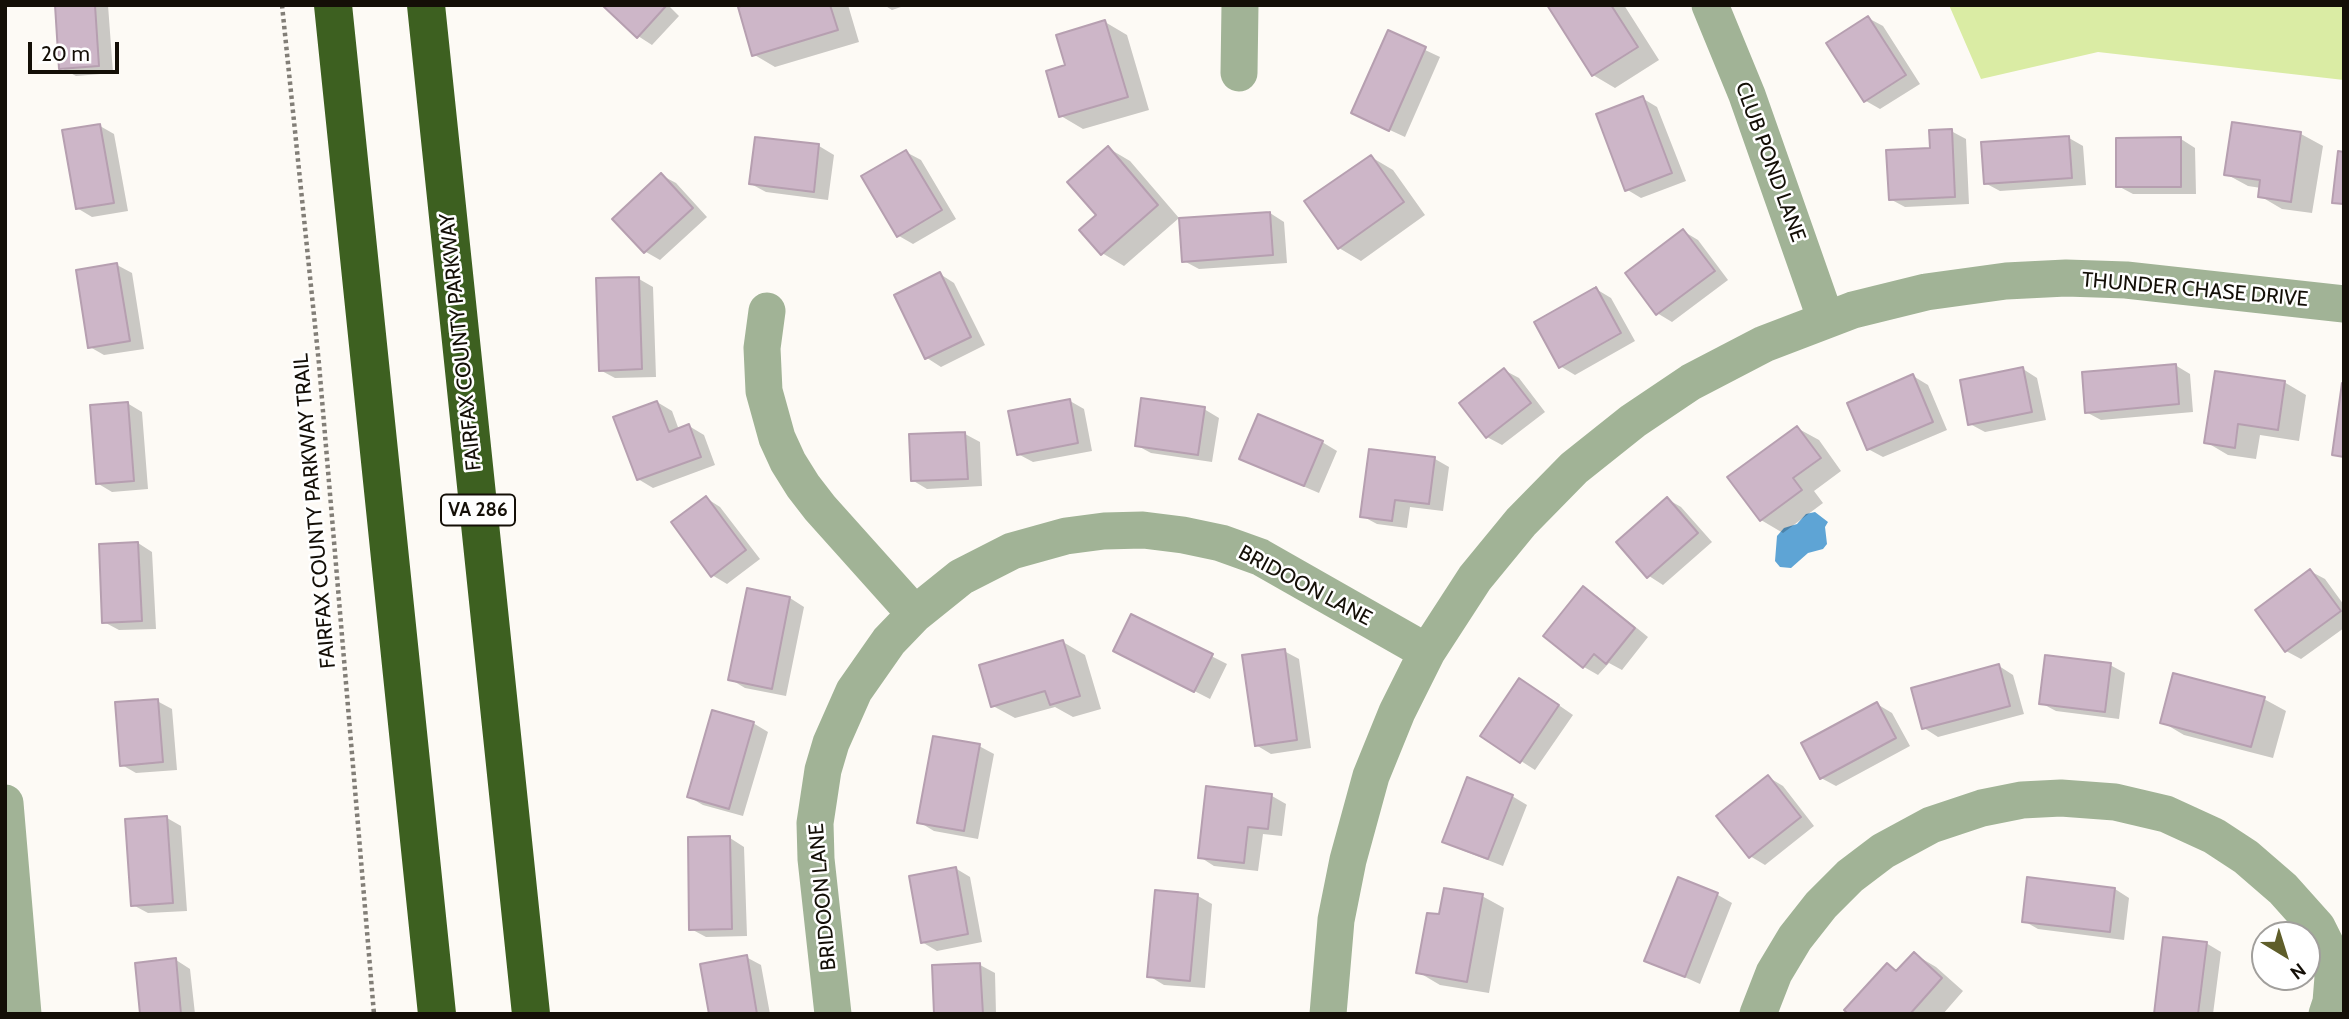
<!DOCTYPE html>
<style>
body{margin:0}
#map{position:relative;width:2349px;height:1019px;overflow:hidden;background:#fdfaf5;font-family:Cabin,sans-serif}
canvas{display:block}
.frame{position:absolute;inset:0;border:7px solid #140f07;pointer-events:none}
.north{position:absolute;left:2251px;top:921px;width:70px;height:70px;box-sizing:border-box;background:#fff;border:2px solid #a19f9c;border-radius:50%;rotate:142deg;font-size:19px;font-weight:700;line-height:28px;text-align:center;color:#140f07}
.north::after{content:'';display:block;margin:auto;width:24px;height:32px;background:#5f5e2a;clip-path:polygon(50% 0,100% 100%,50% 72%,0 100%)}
.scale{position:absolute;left:28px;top:42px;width:91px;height:32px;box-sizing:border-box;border:4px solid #140f07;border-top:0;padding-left:9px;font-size:21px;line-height:24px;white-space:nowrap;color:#140f07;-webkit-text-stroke:5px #fff;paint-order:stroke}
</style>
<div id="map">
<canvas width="2349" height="1019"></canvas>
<div class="frame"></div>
<div class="north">N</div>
<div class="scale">20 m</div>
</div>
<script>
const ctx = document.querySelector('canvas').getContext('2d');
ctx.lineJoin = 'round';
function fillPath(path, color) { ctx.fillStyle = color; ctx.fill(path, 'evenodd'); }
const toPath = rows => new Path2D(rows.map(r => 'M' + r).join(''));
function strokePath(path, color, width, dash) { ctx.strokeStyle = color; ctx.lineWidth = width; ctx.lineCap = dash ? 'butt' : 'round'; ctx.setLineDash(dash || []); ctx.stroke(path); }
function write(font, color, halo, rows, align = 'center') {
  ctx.font = font + ' Cabin,sans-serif'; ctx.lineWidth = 5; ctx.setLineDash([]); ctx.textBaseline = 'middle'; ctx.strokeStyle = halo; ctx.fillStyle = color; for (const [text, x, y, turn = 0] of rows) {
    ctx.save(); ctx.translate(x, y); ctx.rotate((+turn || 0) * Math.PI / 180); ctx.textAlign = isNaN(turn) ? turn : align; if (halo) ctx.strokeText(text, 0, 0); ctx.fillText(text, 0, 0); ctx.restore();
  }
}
fillPath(toPath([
 [1949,5,2344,5,2344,80,2098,52,1981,79]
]), '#daeca4');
fillPath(toPath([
 [1815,512,1828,522,1825,527,1827,544,1823,549,1808,553,1791,568,1780,567,1775,561,1777,536,1784,528,1797,524,1806,514]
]), '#5ea4d5');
fillPath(toPath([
 [57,5,108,5,113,73,76,76,61,68],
 [604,5,668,5,679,16,652,45,638,36],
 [750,5,848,5,859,42,775,67,753,54],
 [884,5,907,5,892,10],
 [1550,5,1624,5,1659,60,1615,88,1593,75],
 [1868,18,1883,26,1920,84,1880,109,1866,101,1829,43],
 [1105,22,1127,35,1149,110,1083,129,1061,116,1067,67],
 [1389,33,1440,57,1405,137,1353,113],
 [1642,98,1657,107,1686,181,1641,198,1626,189],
 [2234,124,2301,134,2323,146,2312,213,2282,209,2260,196,2261,188,2248,186,2226,174],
 [100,126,114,134,128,211,92,217,77,208],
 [1951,131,1966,139,1969,204,1905,207,1890,199,1932,149],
 [2069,138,2083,146,2086,185,2000,191,1985,183],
 [757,139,819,146,834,155,828,200,766,192,751,184],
 [2181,139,2195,148,2196,194,2133,194,2118,186],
 [1108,148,1130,161,1179,218,1124,266,1102,253],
 [906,152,921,160,956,219,913,244,899,236],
 [1371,157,1393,170,1425,215,1361,261,1339,248],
 [661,175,676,183,707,217,660,260,646,252,614,219],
 [1270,213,1284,222,1287,263,1199,269,1184,261],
 [1683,231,1698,240,1728,280,1672,322,1657,313],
 [117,265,132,273,144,349,104,355,90,347],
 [940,274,954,283,985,345,941,367,927,358],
 [639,279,653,287,656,377,615,378,600,370],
 [1596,289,1611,298,1635,341,1575,375,1560,366],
 [2175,365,2190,374,2193,412,2101,420,2086,412],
 [2023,369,2037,378,2046,420,1985,432,1970,424],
 [1504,370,1519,378,1545,412,1502,445,1487,437],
 [1913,376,1928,385,1947,430,1883,457,1868,449],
 [2284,382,2306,395,2299,441,2260,435,2256,459,2228,455,2206,442],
 [1070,401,1084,409,1092,451,1033,462,1018,454],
 [657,402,672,411,679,430,689,426,704,435,715,465,653,488,638,479],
 [127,403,142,412,148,489,112,492,97,483],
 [1204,409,1219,418,1212,462,1151,453,1136,445],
 [1797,428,1819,440,1841,471,1814,491,1823,503,1783,533,1761,520,1730,477],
 [965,434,980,442,982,486,927,489,912,480],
 [1322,442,1337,451,1319,493,1256,466,1242,458],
 [1371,450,1435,459,1449,467,1443,511,1410,507,1407,528,1377,524,1362,516],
 [706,498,720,507,760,559,727,584,712,575],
 [1667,499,1681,507,1712,542,1663,585,1649,576],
 [138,543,152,552,156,629,119,630,104,622],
 [2310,571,2325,579,2344,605,2344,628,2301,659,2286,651],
 [1583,588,1597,596,1648,637,1622,670,1609,663,1598,675,1584,667],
 [748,590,790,598,804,607,786,696,745,688,730,679],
 [1132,616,1227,664,1210,699,1130,658],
 [1063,642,1085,655,1101,709,1073,717,1055,707,1015,718,993,706],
 [1284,651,1299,659,1311,748,1271,754,1256,745],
 [2110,665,2125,673,2119,719,2056,711,2041,703],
 [1999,666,2013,675,2024,714,1938,737,1924,728],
 [1534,688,1573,715,1535,770,1521,761],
 [2264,699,2286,711,2273,758,2184,735,2162,722],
 [157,701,172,709,177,770,136,773,122,765],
 [1877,704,1892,713,1910,746,1836,786,1821,778],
 [753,723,768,732,743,816,703,805,689,797],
 [979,746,994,754,978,839,934,831,919,822],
 [1768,777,1783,786,1814,826,1765,865,1750,856],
 [1272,796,1286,804,1282,836,1263,834,1258,871,1214,866,1200,857],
 [1512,796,1527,805,1503,866,1459,849,1444,841],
 [167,818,181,826,187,911,148,913,133,905],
 [730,838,744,847,747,936,706,937,691,929],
 [955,868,970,877,982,942,937,951,922,942],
 [1679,879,1718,895,1732,903,1700,984,1647,960],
 [2115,889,2129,898,2124,940,2038,929,2024,921],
 [1198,896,1212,904,1205,988,1164,985,1149,976],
 [1482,896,1504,908,1489,993,1440,985,1418,972],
 [2206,943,2221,952,2213,1014,2155,1014],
 [1914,954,1936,967,1963,991,1943,1014,1851,1014,1887,965,1898,971],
 [746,957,761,965,770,1014,711,1014],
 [176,960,190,969,195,1014,141,1014],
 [980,965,995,973,996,1014,936,1014]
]), '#0003');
const building = toPath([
 [55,5,95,5,99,66,59,69,55,5],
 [602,5,665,5,666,6,637,38,602,5],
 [744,5,830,5,838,30,752,56,738,7,744,5],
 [1547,5,1611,5,1638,47,1592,76,1547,5],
 [1868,16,1906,75,1864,102,1826,43,1868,16],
 [1105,20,1128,97,1059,117,1046,71,1065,65,1056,35,1105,20],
 [1388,30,1426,47,1389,131,1351,113,1388,30],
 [1643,96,1672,173,1625,191,1596,114,1643,96],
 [2232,122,2301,132,2291,202,2258,197,2260,180,2224,175,2232,122],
 [100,124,114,203,76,209,62,130,100,124],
 [1952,129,1955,197,1889,200,1886,150,1930,148,1929,130,1952,129],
 [2069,136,2072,178,1984,184,1981,142,2069,136],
 [755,137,819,144,814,192,749,184,755,137],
 [2181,137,2181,187,2116,187,2116,138,2181,137],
 [1108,146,1158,205,1101,255,1079,230,1096,215,1067,182,1108,146],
 [906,150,942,210,897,237,861,176,906,150],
 [2338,151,2344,152,2344,204,2332,203,2338,151],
 [1371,155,1404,202,1338,249,1304,201,1371,155],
 [661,173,693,208,644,253,612,219,661,173],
 [1270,212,1273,255,1182,262,1179,218,1270,212],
 [1683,229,1715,271,1656,315,1625,273,1683,229],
 [117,263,130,341,88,348,76,270,117,263],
 [940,272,971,337,925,359,894,295,940,272],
 [639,277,642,369,599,371,596,278,639,277],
 [1596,287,1621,333,1559,368,1534,322,1596,287],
 [2176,364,2179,404,2085,413,2082,372,2176,364],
 [2023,367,2032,412,1968,425,1960,380,2023,367],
 [1504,368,1531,403,1486,438,1459,403,1504,368],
 [2215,371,2285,381,2278,430,2238,424,2235,448,2204,443,2215,371],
 [1913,374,1933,422,1867,450,1847,403,1913,374],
 [2342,383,2344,384,2344,457,2332,455,2342,383],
 [1141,398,1205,407,1198,455,1135,446,1141,398],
 [1070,399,1078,443,1017,455,1008,411,1070,399],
 [657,401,669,432,689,424,701,457,637,480,613,417,657,401],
 [128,402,134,481,96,484,90,405,128,402],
 [1258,414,1323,441,1304,486,1239,459,1258,414],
 [1797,426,1821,458,1793,478,1802,490,1760,521,1727,477,1797,426],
 [965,432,968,479,911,481,909,434,965,432],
 [1369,449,1435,457,1429,504,1395,500,1392,521,1360,517,1369,449],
 [706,496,746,550,711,577,671,522,706,496],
 [1667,497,1698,533,1647,578,1616,542,1667,497],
 [138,542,142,621,102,623,99,544,138,542],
 [2310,569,2341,611,2285,652,2255,610,2310,569],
 [1583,586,1635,628,1606,664,1594,654,1583,668,1543,636,1583,586],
 [747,588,790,597,772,689,728,680,747,588],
 [1131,614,1213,654,1194,692,1113,651,1131,614],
 [1063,640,1080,696,1050,705,1045,691,991,707,979,665,1063,640],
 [1285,649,1297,740,1255,746,1242,655,1285,649],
 [2045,655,2111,663,2105,712,2039,704,2045,655],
 [1999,664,2010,706,1922,729,1911,688,1999,664],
 [2173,673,2265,697,2251,747,2160,723,2173,673],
 [1519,678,1559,705,1520,763,1480,736,1519,678],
 [158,699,163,762,120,766,115,702,158,699],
 [1877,702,1896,738,1820,779,1801,743,1877,702],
 [712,710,754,722,729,809,687,797,712,710],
 [933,736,980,744,964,831,917,823,933,736],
 [1768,775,1801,817,1749,858,1716,816,1768,775],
 [1467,777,1513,795,1488,859,1442,842,1467,777],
 [1206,786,1272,794,1268,829,1248,827,1244,863,1198,858,1206,786],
 [167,816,173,903,131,906,125,819,167,816],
 [730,836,732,929,689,930,688,837,730,836],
 [956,867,968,934,921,943,909,876,956,867],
 [1678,877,1718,893,1685,977,1644,961,1678,877],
 [2027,877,2115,888,2110,932,2022,922,2027,877],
 [1444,888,1483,894,1467,982,1416,973,1427,913,1439,914,1444,888],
 [1155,890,1198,894,1190,981,1147,977,1155,890],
 [2163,937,2207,942,2198,1014,2154,1014,2163,937],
 [1914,952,1942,978,1910,1014,1848,1014,1844,1010,1887,963,1896,971,1914,952],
 [747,955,757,1014,709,1014,700,964,747,955],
 [176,958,181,1014,140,1014,135,963,176,958],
 [980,963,983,1014,934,1014,932,965,980,963]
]);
fillPath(building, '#cdb6c8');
strokePath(building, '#b69fb0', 2);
strokePath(toPath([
 [282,5,319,364,374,1014]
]), '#827e77', 4.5, [3.5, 3.5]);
strokePath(toPath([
 [1710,5,1747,95,1826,320],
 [1239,73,1240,5],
 [767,311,762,348,764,391,777,438,788,462,803,486,820,508,915,614],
 [5,803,23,1014],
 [833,1014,816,859,815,823,823,770,831,743,854,691,889,641,915,614,961,577,1012,551,1066,536,1104,531,1143,530,1183,535,1221,543,1260,557,1427,652],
 [1328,1014,1336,920,1348,860,1371,776,1397,712,1427,652,1475,578,1521,522,1574,468,1633,421,1691,382,1764,344,1853,310,1926,292,2006,281,2066,278,2126,280,2344,304],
 [1758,1014,1774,973,1795,938,1821,905,1850,876,1883,851,1931,825,1982,808,2022,800,2061,798,2115,802,2166,814,2214,836,2246,857,2283,889,2317,927,2329,951,2333,977,2331,1002,2327,1014]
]), '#a1b396', 37);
strokePath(toPath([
 [333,5,437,1014],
 [426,5,531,1014]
]), '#3d6020', 38);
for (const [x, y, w] of [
 [478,510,74]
]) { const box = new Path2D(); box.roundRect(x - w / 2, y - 15.5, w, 31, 5); ctx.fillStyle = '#fff'; ctx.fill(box); strokePath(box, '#140f07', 2); }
write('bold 19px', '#140f07', null, [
 ["VA 286",478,510]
]);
write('21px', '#140f07', '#fff', [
 ["CLUB POND LANE",1770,162,70],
 ["THUNDER CHASE DRIVE",2195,290,5],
 ["FAIRFAX COUNTY PARKWAY",461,342,-96],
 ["FAIRFAX COUNTY PARKWAY TRAIL",315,511,-95],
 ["BRIDOON LANE",1305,586,28],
 ["BRIDOON LANE",823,897,-95]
]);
</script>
